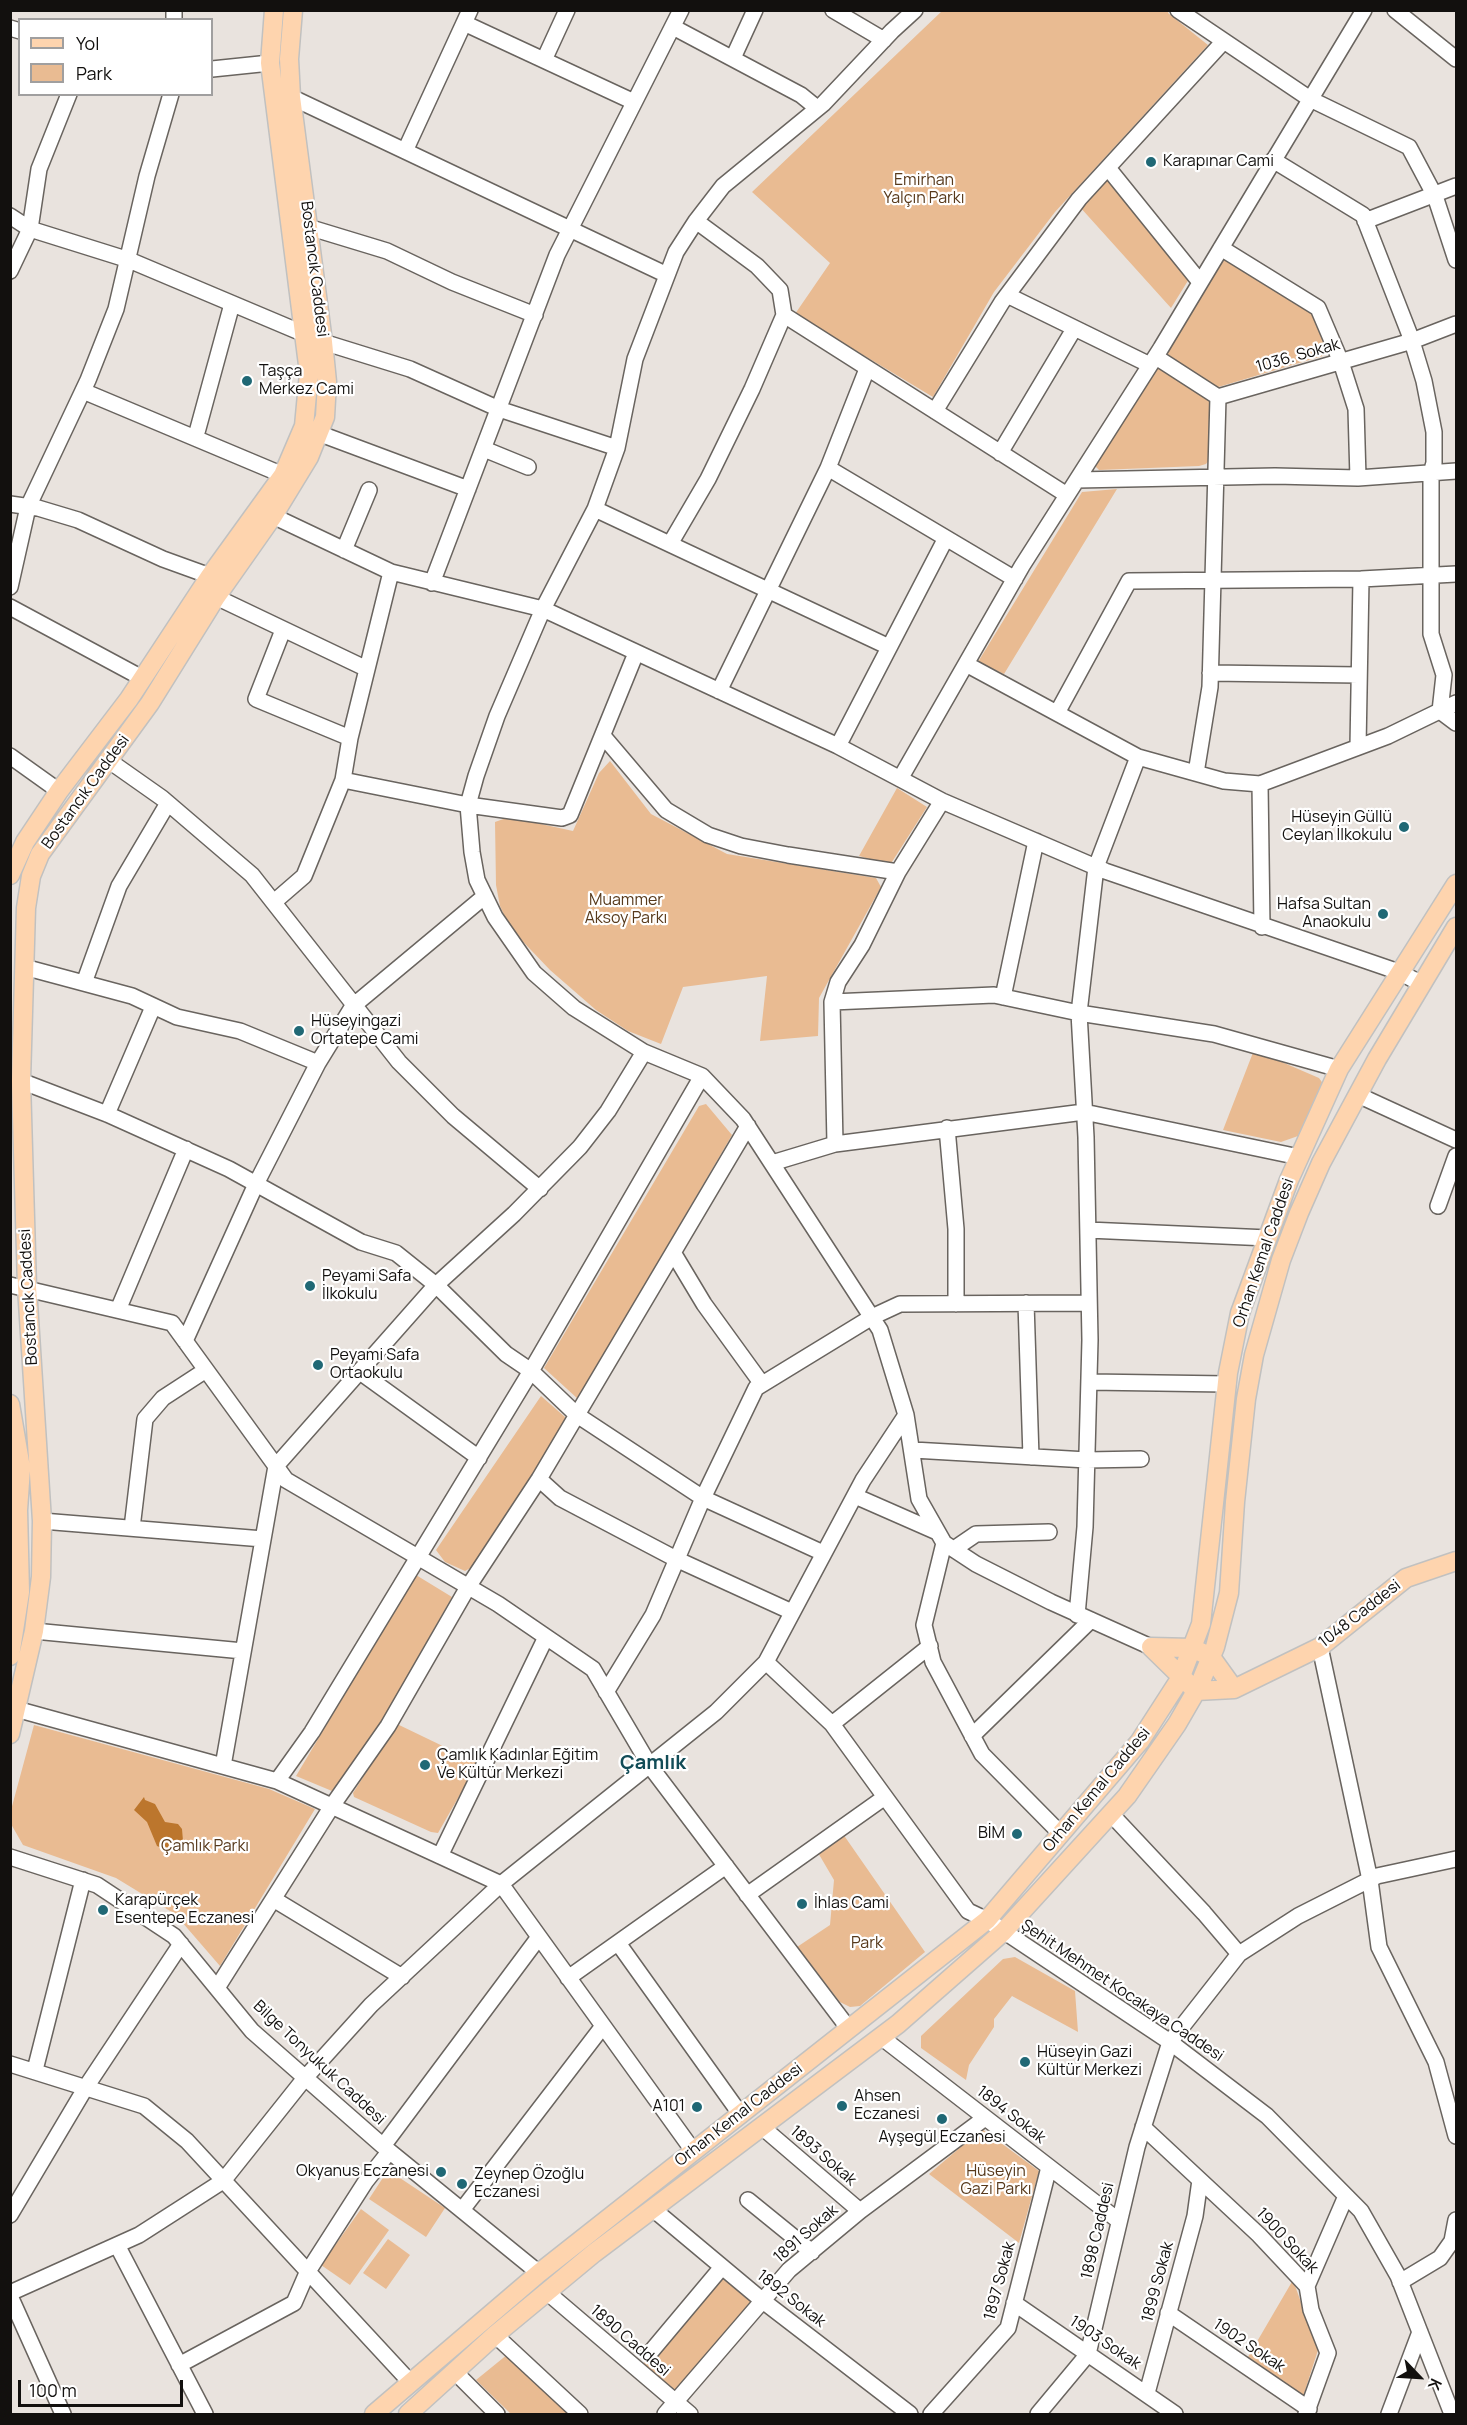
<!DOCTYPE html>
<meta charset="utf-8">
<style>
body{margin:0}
#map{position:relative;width:1467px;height:2425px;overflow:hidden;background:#e9e3de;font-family:Manrope,sans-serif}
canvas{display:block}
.frame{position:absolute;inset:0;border:12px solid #12100e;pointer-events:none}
.legend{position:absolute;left:18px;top:18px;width:195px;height:78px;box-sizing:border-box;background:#fff;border:2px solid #a09f9f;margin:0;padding:8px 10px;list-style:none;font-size:18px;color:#12100e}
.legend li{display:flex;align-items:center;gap:12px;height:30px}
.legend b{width:30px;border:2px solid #a09f9f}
.north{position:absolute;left:1389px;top:2347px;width:60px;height:60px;-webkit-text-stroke:4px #fff;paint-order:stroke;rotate:115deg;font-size:16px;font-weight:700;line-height:24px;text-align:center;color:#12100e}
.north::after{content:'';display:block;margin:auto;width:21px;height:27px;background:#12100e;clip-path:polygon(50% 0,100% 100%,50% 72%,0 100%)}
.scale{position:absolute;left:18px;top:2380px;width:165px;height:27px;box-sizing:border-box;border:3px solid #12100e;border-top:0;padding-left:8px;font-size:18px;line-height:21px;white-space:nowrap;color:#12100e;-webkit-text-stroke:4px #fff;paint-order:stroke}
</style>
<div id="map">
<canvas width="1467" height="2425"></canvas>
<div class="frame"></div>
<ul class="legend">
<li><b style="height:8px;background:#fed4ae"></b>Yol</li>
<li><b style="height:16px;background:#e9bb92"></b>Park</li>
</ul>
<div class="north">K</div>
<div class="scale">100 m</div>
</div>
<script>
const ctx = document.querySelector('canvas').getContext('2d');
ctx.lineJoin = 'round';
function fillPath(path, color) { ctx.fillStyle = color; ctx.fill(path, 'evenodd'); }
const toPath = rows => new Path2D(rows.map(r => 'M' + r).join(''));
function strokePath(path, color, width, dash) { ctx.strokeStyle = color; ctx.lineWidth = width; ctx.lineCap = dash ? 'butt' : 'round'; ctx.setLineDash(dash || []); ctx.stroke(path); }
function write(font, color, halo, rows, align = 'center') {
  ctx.font = font + ' Manrope,sans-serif'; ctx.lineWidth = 4.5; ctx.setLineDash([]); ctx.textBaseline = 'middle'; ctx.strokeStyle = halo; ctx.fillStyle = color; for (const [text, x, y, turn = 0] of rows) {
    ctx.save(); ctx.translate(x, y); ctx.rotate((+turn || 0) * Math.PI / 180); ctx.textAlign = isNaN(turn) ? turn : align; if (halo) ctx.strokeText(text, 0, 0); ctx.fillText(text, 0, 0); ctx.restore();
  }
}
fillPath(toPath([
 [942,11,1169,11,1168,13,1208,45,1055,212,994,292,933,397,795,314,830,263,752,192],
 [1109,179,1189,279,1171,308,1079,206],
 [1224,257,1311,311,1327,346,1326,355,1215,388,1162,355],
 [1159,365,1210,398,1209,460,1206,464,1199,466,1099,470,1095,466],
 [1117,489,1004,674,978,662,1082,492],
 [610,761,651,814,727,854,876,878,881,887,819,998,818,1036,760,1041,767,976,683,987,661,1044,628,1031,596,1010,550,970,510,928,500,906,496,885,495,822,509,817,573,831,599,773],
 [897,788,927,807,890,865,859,856],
 [1254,1050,1319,1078,1324,1085,1298,1136,1281,1142,1223,1130],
 [706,1104,732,1135,578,1399,544,1368,699,1106],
 [541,1396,565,1417,564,1425,474,1566,465,1571,445,1562,436,1550],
 [416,1575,452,1597,366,1749,332,1791,296,1776],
 [397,1724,478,1763,438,1833,431,1832,354,1797,353,1793],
 [34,1725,269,1789,315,1809,220,1966,175,1914,116,1878,23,1845,11,1824,11,1810],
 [843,1834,925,1952,860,2006,850,2007,840,2002,797,1947,830,1925,834,1880,817,1851],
 [1015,1957,1075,1991,1078,2032,1012,1996,994,2019,994,2027,969,2065,966,2080,921,2048,921,2036,1003,1959],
 [982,2129,1039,2171,1019,2243,929,2174],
 [388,2170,445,2208,426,2237,369,2199],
 [361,2209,389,2230,350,2285,321,2265],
 [388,2239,410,2255,386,2289,363,2273],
 [718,2275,754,2304,677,2392,643,2364],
 [1293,2280,1318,2350,1303,2397,1248,2357],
 [508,2354,573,2414,511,2414,476,2380]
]), '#e9bb92');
fillPath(toPath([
 [144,1797,145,1800,155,1804,165,1822,178,1824,182,1829,183,1841,172,1852,157,1846,147,1822,134,1810]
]), '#bc762d');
const minor = toPath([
 [174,10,174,20],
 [833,10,884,40],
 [915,10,892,31,823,104,723,186,696,221,676,252,635,359,617,448,595,509,543,609,497,716,476,776,468,805,472,852,477,880,495,917,534,973,574,1008,644,1052,702,1076,743,1119,880,1330,906,1415,919,1499,944,1543,976,1564,1051,1602,1151,1647],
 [1178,10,1310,99,1409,147,1435,196,1456,260],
 [1395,10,1456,59],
 [464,23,634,102],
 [673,27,801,95,817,108],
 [10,28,20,31],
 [733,58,755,10],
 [544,60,567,10],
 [212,69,270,63],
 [291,97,667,275],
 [405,151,470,10],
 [1273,160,1363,215,1411,338,1424,381,1434,432,1434,463,1431,473,1431,634,1444,675,1440,711,1456,723],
 [1108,168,1200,282],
 [10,216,30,229,129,260,302,333],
 [696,221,757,266,780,290,784,315,1067,495],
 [1365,221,1456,186],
 [308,227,387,251,452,282,535,315],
 [1221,248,1318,308,1341,362,1356,409,1358,478],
 [10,271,30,229,39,169,69,94],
 [1007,295,1150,365],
 [323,342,410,369,499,409,617,448],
 [1156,357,1218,397,1412,341,1456,324],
 [83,391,283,475],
 [935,411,1002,302,1079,199,1224,41],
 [318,433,468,489],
 [196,436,232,304],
 [484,449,528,467],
 [1000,453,1074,329],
 [828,468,1015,579],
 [1077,480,1275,476,1358,478,1456,471],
 [10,504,38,508,78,520,163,559,210,576],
 [595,509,889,647],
 [273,516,391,572,543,609,838,746,942,801,1105,871,1399,972,1422,984],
 [670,544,708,479,752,389,784,315],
 [344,550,369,490],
 [391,572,350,738,343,780,468,805,562,818,570,815,636,653],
 [432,583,557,255,681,10],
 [10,587,28,507,88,380,116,309,147,176,171,94],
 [216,597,367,669],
 [10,607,142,678],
 [283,630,256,699,350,738],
 [966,664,1138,757,1224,781,1260,784,1388,736,1456,703],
 [1210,673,1359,675],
 [719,691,828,468,867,369],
 [1057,713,1129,581,1361,579,1456,574],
 [604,737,666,810,708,835,741,846,788,855,898,872],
 [838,746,946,538],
 [1358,747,1361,579],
 [10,756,59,791],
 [108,760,162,798,252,875,399,1062,453,1116,540,1189],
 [1196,773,1210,687,1218,397],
 [900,779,1022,566,1161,348,1364,10],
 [1260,784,1262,927],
 [274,902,304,876,343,780],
 [24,967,132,996,177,1017,240,1031,318,1063],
 [84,983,119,886,168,803],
 [1003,997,1036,841],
 [832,1002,994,995,1079,1013,1214,1034,1339,1069],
 [21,1081,107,1114,229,1169,361,1242,396,1253,436,1285,506,1354,531,1371,577,1415,703,1498,823,1553],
 [1358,1095,1456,1140],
 [107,1114,153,1007],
 [947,1128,956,1229,956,1304],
 [835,1144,832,1002,838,982,862,945,898,872,942,801],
 [772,1163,835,1144,1084,1112,1299,1157],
 [1438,1206,1456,1156],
 [1088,1230,1268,1238],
 [674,1254,704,1304,762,1384],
 [10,1285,172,1323,286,1480,498,1604,593,1669,650,1766,849,2029],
 [1026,1303,1031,1457],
 [118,1310,186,1149],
 [185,1341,256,1184,318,1063,353,1006,485,896],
 [360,1372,479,1458],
 [1089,1382,1227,1384],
 [913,1450,1087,1460,1141,1459],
 [539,1479,560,1498,676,1559,792,1612],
 [855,1496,937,1532],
 [42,1521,263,1539],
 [132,1528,145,1419,163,1398,206,1370],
 [944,1543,924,1625,933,1662,982,1754,1061,1834],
 [954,1549,976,1534,1049,1532],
 [1077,1615,1085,1527,1090,1340,1086,1137,1079,1013,1096,867,1138,757],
 [34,1631,243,1651],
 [1320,1647,1370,1880,1379,1947,1436,2062,1456,2136],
 [766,1662,832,1724,968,1911,987,1920,1170,2042,1267,2116,1361,2211,1398,2276,1452,2414],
 [606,1692,653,1615,703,1498,756,1388,872,1317,900,1304,1089,1303],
 [16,1709,277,1781,501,1884,694,2152],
 [832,1724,930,1646],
 [972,1736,1091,1620],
 [223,1766,276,1466,436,1285,514,1214,580,1147,608,1111,644,1052],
 [277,1781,312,1732,531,1371,702,1076],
 [1111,1814,1204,1913,1239,1954],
 [440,1856,546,1637],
 [10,1857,97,1885,174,1936,252,2031,383,2146,539,2273],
 [747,1895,885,1797],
 [275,1900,402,1977],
 [618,1943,741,2115],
 [568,1978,726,1866],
 [217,1988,332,1806,388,1726,468,1587,539,1479,748,1126],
 [881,2037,1119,2221],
 [10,2064,144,2106,187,2141,411,2383],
 [35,2070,83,1880],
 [762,2127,860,2211],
 [1143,2127,1259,2235,1307,2286,1311,2310,1328,2353,1306,2414],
 [383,2146,539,1937],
 [748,2200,812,2252],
 [653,2209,763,2301,910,2414],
 [462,2210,603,2026],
 [10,2215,86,2087,181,1944],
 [117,2245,205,2414],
 [1400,2282,1440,2258,1452,2241,1456,2220],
 [1307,2286,1346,2196],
 [10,2293,139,2235,223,2181,305,2078,371,2005,501,1884,716,1712,766,1662,863,1480,906,1415],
 [548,2293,690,2414],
 [10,2296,63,2414],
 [1014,2303,1175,2414],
 [1168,2313,1309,2409],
 [495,2335,580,2414],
 [649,2354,722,2267],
 [179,2365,294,2303,307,2273,366,2181,389,2152],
 [455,2372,497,2414],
 [1147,2393,1195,2216,1200,2180],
 [665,2414,789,2270,860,2211,985,2118],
 [931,2414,1008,2328,1049,2167],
 [1038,2414,1088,2354,1137,2147,1170,2042,1239,1954,1298,1916,1377,1876,1456,1859],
 [1389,2414,1420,2332]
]);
const major = toPath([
 [10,875,25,842,59,791,129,699,210,576,283,475,304,426,309,373,270,63,274,10],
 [10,1404,21,1468,18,1510,20,1592,10,1656],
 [1151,1647,1196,1691,1234,1689,1320,1647,1406,1578,1456,1561],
 [1151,1647,1192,1648,1211,1657,1234,1689],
 [10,1734,34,1631,41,1577,42,1521,27,1287,21,1081,26,908,31,876,40,854,150,703,216,597,273,516,309,457,325,417,327,382,323,342,291,97,289,59,293,10],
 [374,2414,539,2273,987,1920,1140,1741,1180,1679,1201,1624,1228,1373,1240,1313,1289,1180,1339,1069,1456,884],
 [408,2414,495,2335,594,2253,898,2024,1003,1932,1127,1796,1177,1724,1199,1686,1215,1647,1229,1593,1235,1502,1246,1399,1254,1355,1281,1260,1299,1213,1321,1163,1377,1059,1456,927]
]);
strokePath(minor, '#69645f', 18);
strokePath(major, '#c1c1c0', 21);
strokePath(minor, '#fff', 15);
strokePath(major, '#fed4ae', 18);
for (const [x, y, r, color] of [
 [1151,162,6,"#206875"],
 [247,381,6,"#206875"],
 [1404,827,6,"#206875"],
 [1383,914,6,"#206875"],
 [299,1031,6,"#206875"],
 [310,1286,6,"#206875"],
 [318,1365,6,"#206875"],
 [425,1765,6,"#206875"],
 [1017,1834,6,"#206875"],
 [802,1904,6,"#206875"],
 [103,1910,6,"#206875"],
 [1025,2062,6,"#206875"],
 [842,2106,6,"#206875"],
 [697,2107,6,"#206875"],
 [942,2119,6,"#206875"],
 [441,2172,6,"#206875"],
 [462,2184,6,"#206875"]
]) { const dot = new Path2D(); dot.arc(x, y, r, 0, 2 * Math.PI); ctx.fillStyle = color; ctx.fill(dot); strokePath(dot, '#fff', 2); }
write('16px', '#12100e', '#fff', [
 ["Karapınar Cami",1163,162],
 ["Taşça",259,372],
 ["Merkez Cami",259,390],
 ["Hüseyin Güllü",1392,818,"right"],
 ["Ceylan İlkokulu",1392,836,"right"],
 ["Hafsa Sultan",1371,905,"right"],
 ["Anaokulu",1371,923,"right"],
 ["Hüseyingazi",311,1022],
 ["Ortatepe Cami",311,1040],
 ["Peyami Safa",322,1277],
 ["İlkokulu",322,1295],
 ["Peyami Safa",330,1356],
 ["Ortaokulu",330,1374],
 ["Çamlık Kadınlar Eğitim",437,1756],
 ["Ve Kültür Merkezi",437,1774],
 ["BİM",1005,1834,"right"],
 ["Karapürçek",115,1901],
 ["Esentepe Eczanesi",115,1919],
 ["İhlas Cami",814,1904],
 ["Hüseyin Gazi",1037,2053],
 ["Kültür Merkezi",1037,2071],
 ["Ahsen",854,2097],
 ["Eczanesi",854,2115],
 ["A101",685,2107,"right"],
 ["Ayşegül Eczanesi",942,2138,"center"],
 ["Okyanus Eczanesi",429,2172,"right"],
 ["Zeynep Özoğlu",474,2175],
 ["Eczanesi",474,2193]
], 'left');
write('16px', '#57391b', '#fff', [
 ["Emirhan",924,181],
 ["Yalçın Parkı",924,199],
 ["Muammer",626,901],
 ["Aksoy Parkı",626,919],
 ["Çamlık Parkı",205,1847],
 ["Park",867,1944],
 ["Hüseyin",996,2172],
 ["Gazi Parkı",996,2190]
]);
write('16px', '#12100e', '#fff', [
 ["Bostancık Caddesi",314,269,83],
 ["1036. Sokak",1298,356,-16],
 ["Bostancık Caddesi",86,792,-54],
 ["Orhan Kemal Caddesi",1264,1253,-71],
 ["Bostancık Caddesi",29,1297,-93],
 ["1048 Caddesi",1360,1614,-38],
 ["Orhan Kemal Caddesi",1097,1790,-50],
 ["Şehit Mehmet Kocakaya Caddesi",1122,1991,34],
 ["Bilge Tonyukuk Caddesi",319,2063,43],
 ["Orhan Kemal Caddesi",739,2115,-38],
 ["1894 Sokak",1011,2115,38],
 ["1893 Sokak",823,2156,41],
 ["1898 Caddesi",1098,2231,-77],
 ["1891 Sokak",806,2234,-41],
 ["1900 Sokak",1287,2241,47],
 ["1897 Sokak",1000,2281,-75],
 ["1899 Sokak",1158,2282,-75],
 ["1892 Sokak",791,2299,38],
 ["1890 Caddesi",630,2341,41],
 ["1903 Sokak",1105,2343,34],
 ["1902 Sokak",1249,2346,34]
]);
write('bold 20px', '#124c57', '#fff', [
 ["Çamlık",653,1763]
]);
</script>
